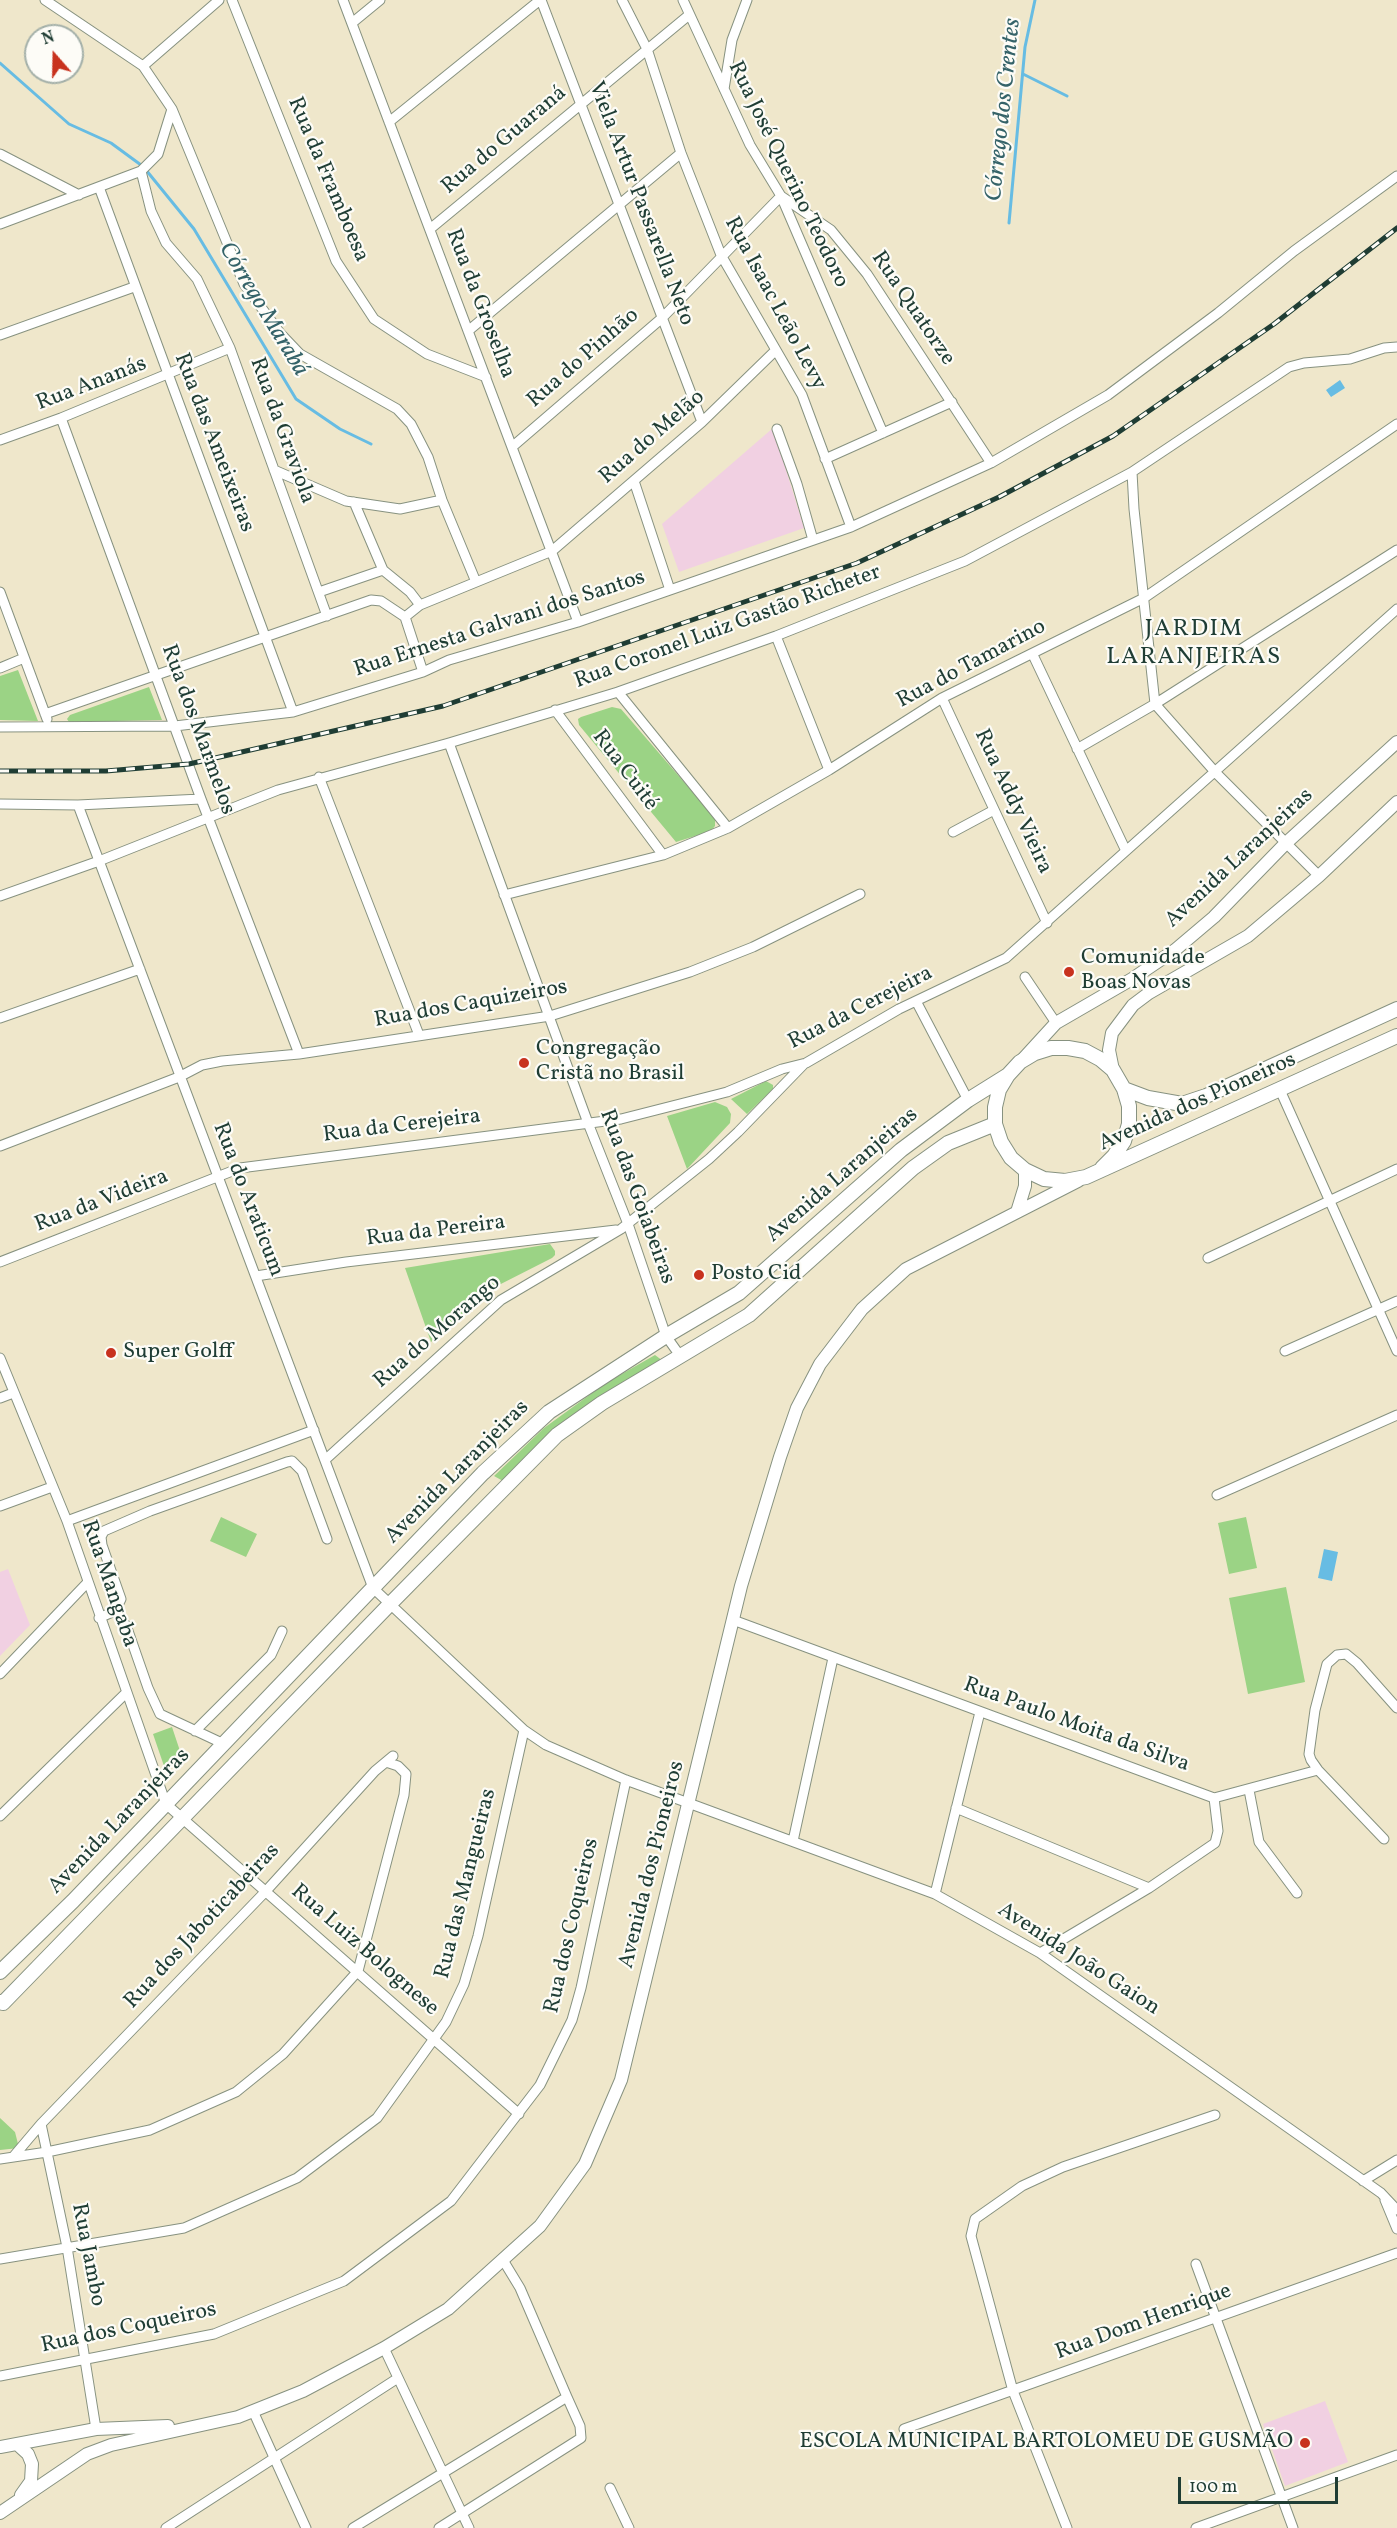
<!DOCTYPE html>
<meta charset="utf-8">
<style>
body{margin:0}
#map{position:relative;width:1397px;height:2528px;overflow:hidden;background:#efe7cb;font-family:Vollkorn,serif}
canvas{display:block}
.north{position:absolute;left:24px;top:24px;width:60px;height:60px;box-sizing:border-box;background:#fdfcf7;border:2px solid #a4b0a9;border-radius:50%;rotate:340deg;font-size:16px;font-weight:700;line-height:24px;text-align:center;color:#1f3d34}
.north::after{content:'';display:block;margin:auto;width:21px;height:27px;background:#c8321e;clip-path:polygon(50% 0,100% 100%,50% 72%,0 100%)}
.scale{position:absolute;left:1178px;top:2477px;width:160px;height:27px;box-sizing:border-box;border:3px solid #1f3d34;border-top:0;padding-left:8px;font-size:18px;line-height:21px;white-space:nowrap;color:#1f3d34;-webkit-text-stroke:4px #fdfcf7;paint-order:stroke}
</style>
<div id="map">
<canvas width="1397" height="2528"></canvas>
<div class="north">N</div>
<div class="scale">100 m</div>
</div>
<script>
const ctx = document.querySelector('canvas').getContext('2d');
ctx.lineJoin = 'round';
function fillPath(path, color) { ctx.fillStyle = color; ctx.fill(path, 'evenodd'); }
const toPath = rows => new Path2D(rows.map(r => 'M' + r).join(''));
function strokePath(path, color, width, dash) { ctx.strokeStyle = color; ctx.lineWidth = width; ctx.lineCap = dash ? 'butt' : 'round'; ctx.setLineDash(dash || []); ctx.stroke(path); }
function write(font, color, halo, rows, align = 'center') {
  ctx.font = font + ' Vollkorn,serif'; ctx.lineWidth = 4.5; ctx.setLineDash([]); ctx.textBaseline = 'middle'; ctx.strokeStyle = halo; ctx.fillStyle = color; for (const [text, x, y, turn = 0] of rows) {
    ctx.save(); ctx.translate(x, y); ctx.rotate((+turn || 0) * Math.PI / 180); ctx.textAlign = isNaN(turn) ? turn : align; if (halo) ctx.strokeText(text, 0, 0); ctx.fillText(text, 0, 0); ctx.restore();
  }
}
fillPath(toPath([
 [773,428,804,528,679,572,662,524],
 [8,1569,30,1625,0,1656,0,1572],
 [1325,2401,1348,2462,1285,2486,1263,2424]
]), '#f1d0e2');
fillPath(toPath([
 [18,670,38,721,0,720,0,676],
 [149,687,162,720,69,722,67,719,70,715],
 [612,707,621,709,715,818,715,826,711,831,676,842,579,725,578,719,581,717],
 [766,1081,773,1085,773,1089,747,1114,731,1099],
 [715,1102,727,1107,731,1114,730,1123,687,1169,667,1116],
 [550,1244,555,1251,555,1255,552,1258,491,1289,431,1342,405,1268],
 [655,1355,663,1361,503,1481,494,1476,544,1428,606,1383],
 [221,1517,257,1534,246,1557,210,1541],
 [1246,1517,1257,1568,1229,1574,1218,1523],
 [1286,1587,1305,1682,1248,1694,1229,1598],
 [172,1727,183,1760,164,1766,153,1734],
 [0,2118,15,2132,19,2148,0,2150]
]), '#9bd385');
fillPath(toPath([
 [1340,380,1345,388,1331,397,1326,390],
 [1324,1549,1338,1552,1332,1581,1318,1578]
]), '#67bce3');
strokePath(toPath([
 [0,63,69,124,111,143,141,165],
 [1023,74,1067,96],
 [146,170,194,229,296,399,340,429,371,444],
 [1009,223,1025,47,1035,0]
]), '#67bce3', 3);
const street = toPath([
 [45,0,143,66,172,109,244,284,280,333,300,354,397,409,411,424,428,457,442,500,476,582],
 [232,0,336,261,374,319,427,354,486,377],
 [343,0,578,622],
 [541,0,702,422],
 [622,0,647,49,681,153,721,255,802,395,851,527],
 [683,0,750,145,781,196,883,433],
 [352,23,380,0],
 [143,66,219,0],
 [724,89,732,40,747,0],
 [389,122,540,0],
 [0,154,79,195],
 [141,171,151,211,166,243,197,279,230,348,327,616],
 [99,187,293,712],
 [0,224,141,171,158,154,172,109],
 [430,229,689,15],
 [468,331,681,153],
 [0,335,134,287],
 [61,418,201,799,299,1054],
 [777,429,797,484,813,540],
 [0,440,61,418,230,348],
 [512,447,662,318,781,196,831,230,867,274,991,463],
 [825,459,952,402],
 [274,470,346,501,400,509,442,500],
 [1132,472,1134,509,1155,704,1216,773,1319,876],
 [634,481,670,590],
 [354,502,383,570],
 [0,592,47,719],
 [319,592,383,570,410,592,420,605],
 [405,617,423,672],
 [776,636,829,770],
 [1033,655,1126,851],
 [0,668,24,658],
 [618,692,728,828],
 [942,698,1047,923],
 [555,710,663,855],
 [45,714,371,600,381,601,405,617,420,605,552,551,702,422,776,350],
 [0,727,175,726,293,712,423,672,449,660,578,622,851,527,991,463,1108,395,1218,313,1294,251,1397,176],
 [449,743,588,1123,628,1224,666,1336,681,1357],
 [1077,749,1155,704,1397,550],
 [319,777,419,1035],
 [0,804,78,805,201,799],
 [78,805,373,1588,524,1730,546,1745,626,1780,935,1894,1040,1953,1381,2193,1397,2210],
 [953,832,994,810],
 [504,895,663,855,728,828,829,770,942,698,1144,598,1397,424],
 [0,896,99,861,278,790,449,743,618,692,776,636,965,561,1132,472,1289,367,1304,363,1350,359,1384,348,1397,347],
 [1025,977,1056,1023],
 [916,1001,968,1100],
 [0,1018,140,969],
 [1280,1090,1397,1351],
 [0,1146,179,1077,202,1065,222,1061,299,1054,550,1016,690,972,753,947,860,894],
 [1208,1258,1397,1169],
 [0,1262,240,1168,621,1119,727,1092,782,1069,806,1063,899,1009,1006,958,1397,609],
 [256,1276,346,1262,616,1230],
 [1285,1351,1397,1301],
 [0,1358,67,1521,166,1804,519,2114],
 [0,1398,13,1393],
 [325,1460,501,1300,621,1229,709,1159,738,1132,804,1064],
 [1217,1495,1397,1415],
 [0,1506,52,1487],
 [67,1521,314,1430],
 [99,1618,115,1611,121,1599,102,1545,101,1537,104,1531,150,1511,287,1462,292,1461,302,1471,327,1539],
 [733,1620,1214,1798,1318,1770],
 [126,1625,148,1688,160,1714,224,1744],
 [0,1674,87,1583],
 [195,1731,271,1655,282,1631],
 [1249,1790,1259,1842,1297,1893],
 [956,1808,1149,1888],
 [0,1816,126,1693],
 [1384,1839,1318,1770,1311,1760,1309,1754,1315,1710,1327,1664,1337,1655,1346,1654,1357,1663,1397,1708],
 [793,1841,833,1658],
 [935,1894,980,1712],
 [1040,1953,1149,1888,1215,1843,1218,1831,1214,1798],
 [41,2124,67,2247,96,2429],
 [13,2157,41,2124,266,1891,375,1771,393,1756],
 [0,2159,47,2152,150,2130,236,2092,283,2054,358,1971,404,1795,406,1774,398,1766,386,1762],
 [1363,2181,1397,2160],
 [1385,2200,1397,2229],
 [0,2259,184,2228,297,2178,377,2118,446,2022,464,1984,478,1936,524,1730],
 [1196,2264,1293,2528],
 [384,2348,469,2528],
 [0,2376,214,2334,344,2281,451,2201,540,2085,572,2020,581,1988,626,1780],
 [253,2411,306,2528],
 [904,2429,1397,2253],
 [610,2488,629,2528],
 [166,2528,398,2378],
 [353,2528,567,2397],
 [439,2528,581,2438,580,2426,567,2397,520,2288,503,2260],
 [1067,2528,1013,2391,971,2236,975,2219,1022,2186,1063,2167,1215,2115],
 [1196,2528,1397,2455]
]);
const secondary = toPath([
 [1024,1058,1056,1023,1132,979,1175,950,1214,917,1285,844,1397,742],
 [1113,1070,1109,1050,1112,1033,1133,1005,1149,993,1248,936,1319,876,1397,802],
 [1017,1212,1025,1186,1025,1170],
 [17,2444,28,2454,32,2464,31,2481,21,2495],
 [0,2447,96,2429,168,2426],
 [0,2513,87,2454,111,2445,238,2417,303,2391,384,2348,448,2309,540,2226,585,2164,621,2080,741,1586,780,1457,797,1408,820,1364,862,1309,906,1269,1078,1181]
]);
const primary = toPath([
 [1124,1089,1148,1098,1182,1104,1206,1096,1397,1009],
 [1102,1168,1114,1156,1124,1141,1129,1124,1129,1106,1124,1089,1113,1070,1100,1059,1085,1051,1068,1048,1051,1048,1035,1053,1020,1062,1008,1075,999,1090,995,1107,995,1124,1001,1142,1011,1158,1025,1170,1044,1179,1065,1181,1086,1177,1397,1036],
 [0,1972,73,1901,483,1473,549,1412,666,1336,739,1293,901,1150,968,1100,1008,1075],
 [0,2002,3,2003,38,1967,390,1604,557,1435,602,1403,749,1315,913,1168,948,1143,995,1124]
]);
strokePath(street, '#879280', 11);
strokePath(secondary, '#879280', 14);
strokePath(primary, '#879280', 16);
strokePath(street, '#fff', 9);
strokePath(secondary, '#fff', 12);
strokePath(primary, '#fff', 14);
const rail = toPath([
 [0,771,106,771,189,764,443,706,857,563,999,497,1113,436,1274,324,1397,228]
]);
strokePath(rail, '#1f3d34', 5);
strokePath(rail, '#fdfcf7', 3, [9]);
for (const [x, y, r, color] of [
 [1069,972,6,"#c8321e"],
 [524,1063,6,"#c8321e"],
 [699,1275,6,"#c8321e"],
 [111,1353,6,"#c8321e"],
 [1305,2443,6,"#c8321e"]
]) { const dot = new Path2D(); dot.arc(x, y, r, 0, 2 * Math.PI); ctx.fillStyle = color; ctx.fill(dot); strokePath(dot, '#fdfcf7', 2); }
write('22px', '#1f3d34', '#fdfcf7', [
 ["Rua do Guaraná",505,141,-40],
 ["Rua José Querino Teodoro",787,175,64],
 ["Rua da Framboesa",327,180,67],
 ["Viela Artur Passarella Neto",640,204,69],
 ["Rua da Groselha",479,304,69],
 ["Rua Isaac Leão Levy",774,304,62],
 ["Rua Quatorze",912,309,56],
 ["Rua do Pinhão",584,359,-41],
 ["Rua Ananás",92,385,-21],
 ["Rua da Graviola",281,431,70],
 ["Rua do Melão",653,438,-41],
 ["Rua das Ameixeiras",213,443,69],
 ["Rua Ernesta Galvani dos Santos",500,625,-18],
 ["Rua Coronel Luiz Gastão Richeter",728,628,-20],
 ["Rua do Tamarino",972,665,-28],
 ["Rua dos Marmelos",197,730,70],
 ["Rua Cuité",624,771,53],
 ["Rua Addy Vieira",1012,802,65],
 ["Avenida Laranjeiras",1240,859,-43],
 ["Rua dos Caquizeiros",471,1005,-10],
 ["Rua da Cerejeira",861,1009,-27],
 ["Avenida dos Pioneiros",1198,1103,-24],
 ["Rua da Cerejeira",402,1127,-7],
 ["Avenida Laranjeiras",843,1176,-41],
 ["Rua das Goiabeiras",636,1197,70],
 ["Rua do Araticum",247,1200,69],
 ["Rua da Videira",102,1202,-21],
 ["Rua da Pereira",436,1232,-7],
 ["Rua do Morango",438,1333,-41],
 ["Avenida Laranjeiras",458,1473,-45],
 ["Rua Mangaba",108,1584,71],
 ["Rua Paulo Moita da Silva",1076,1726,20],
 ["Avenida Laranjeiras",120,1822,-46],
 ["Avenida dos Pioneiros",653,1865,-76],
 ["Rua das Mangueiras",467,1884,-76],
 ["Rua dos Coqueiros",573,1926,-77],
 ["Rua dos Jaboticabeiras",203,1927,-47],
 ["Rua Luiz Bolognese",364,1951,41],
 ["Avenida João Gaion",1078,1960,33],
 ["Rua Jambo",87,2255,79],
 ["Rua Dom Henrique",1144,2323,-20],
 ["Rua dos Coqueiros",129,2329,-12]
]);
write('22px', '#1f3d34', '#fdfcf7', [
 ["Comunidade",1081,959],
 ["Boas Novas",1081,984],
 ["Congregação",536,1050],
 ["Cristã no Brasil",536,1075],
 ["Posto Cid",711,1275],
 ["Super Golff",123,1353],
 ["ESCOLA MUNICIPAL BARTOLOMEU DE GUSMÃO",1293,2443,"right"]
], 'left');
write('italic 24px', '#356369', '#fdfcf7', [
 ["Córrego dos Crentes",1005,110,-84],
 ["Córrego Marabá",262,310,59]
]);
ctx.letterSpacing = '1.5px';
write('24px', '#1f3d34', '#fdfcf7', [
 ["JARDIM",1194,631],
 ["LARANJEIRAS",1194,659]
]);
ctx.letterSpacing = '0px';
</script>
